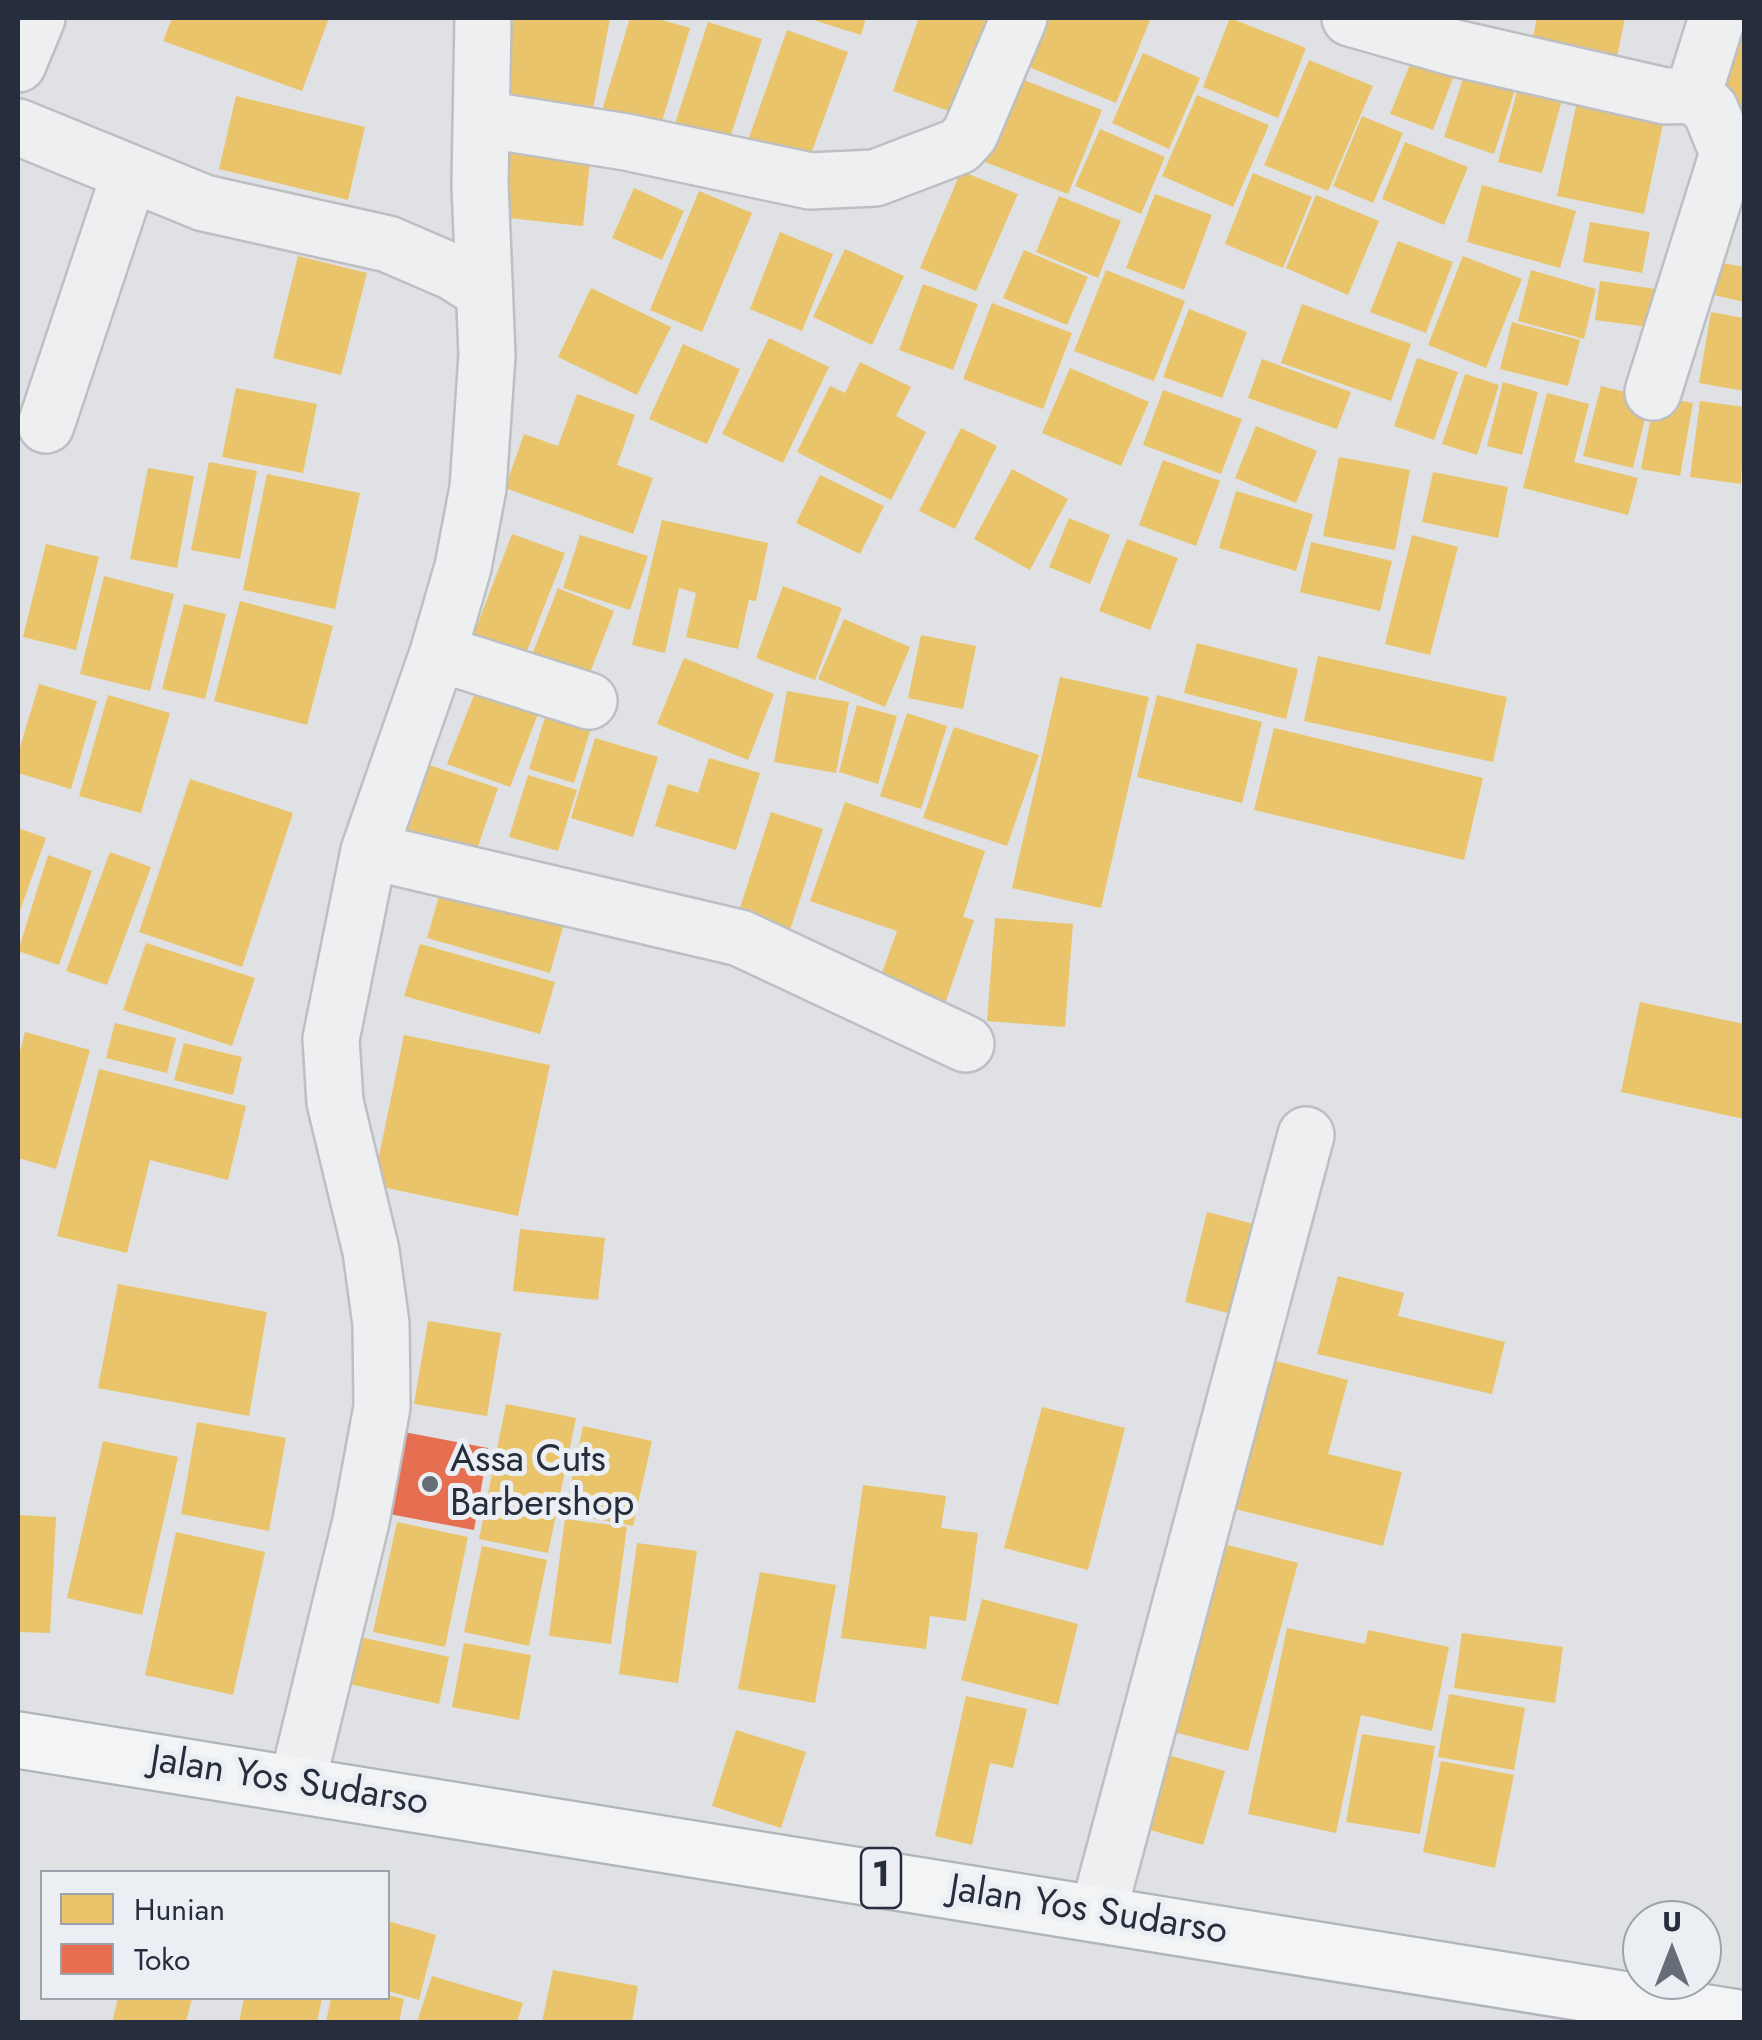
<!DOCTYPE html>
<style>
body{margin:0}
#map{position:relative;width:1762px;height:2040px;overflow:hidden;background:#dfe1e4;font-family:Jost,sans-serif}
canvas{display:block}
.frame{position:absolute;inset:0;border:20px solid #262e3d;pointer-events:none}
.legend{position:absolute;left:40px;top:1870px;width:350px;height:130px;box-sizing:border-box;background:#ebeff4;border:2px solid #9ca2ab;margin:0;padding:12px 18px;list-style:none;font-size:30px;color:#262e3d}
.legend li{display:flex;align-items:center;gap:20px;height:50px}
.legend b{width:50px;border:2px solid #9ca2ab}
.north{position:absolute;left:1622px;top:1900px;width:100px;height:100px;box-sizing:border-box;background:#ebeff4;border:2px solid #9ca2ab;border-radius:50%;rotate:0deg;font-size:28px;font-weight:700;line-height:40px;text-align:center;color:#262e3d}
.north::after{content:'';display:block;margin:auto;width:35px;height:45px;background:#676d77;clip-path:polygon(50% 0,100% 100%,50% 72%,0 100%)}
</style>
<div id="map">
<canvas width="1762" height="2040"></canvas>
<div class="frame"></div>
<ul class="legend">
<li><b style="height:28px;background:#e9c46a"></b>Hunian</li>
<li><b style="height:28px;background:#e76f51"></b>Toko</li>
</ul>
<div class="north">U</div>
</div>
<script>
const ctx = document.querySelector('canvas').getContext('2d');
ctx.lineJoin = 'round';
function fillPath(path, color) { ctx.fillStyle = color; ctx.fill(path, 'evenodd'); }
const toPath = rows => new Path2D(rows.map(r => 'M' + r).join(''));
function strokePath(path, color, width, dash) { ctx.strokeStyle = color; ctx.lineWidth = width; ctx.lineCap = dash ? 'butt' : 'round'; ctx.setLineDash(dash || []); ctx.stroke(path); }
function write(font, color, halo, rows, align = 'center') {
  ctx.font = font + ' Jost,sans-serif'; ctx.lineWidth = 10; ctx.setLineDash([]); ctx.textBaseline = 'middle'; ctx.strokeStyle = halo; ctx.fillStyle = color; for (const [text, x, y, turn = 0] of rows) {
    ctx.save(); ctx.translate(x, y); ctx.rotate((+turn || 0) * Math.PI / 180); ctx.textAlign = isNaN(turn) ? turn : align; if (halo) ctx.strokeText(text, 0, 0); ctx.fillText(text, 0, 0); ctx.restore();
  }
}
fillPath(toPath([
 [172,18,329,18,302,91,163,41],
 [508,18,610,18,592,114,494,96],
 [630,18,655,18,690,28,658,135,600,117],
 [807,18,866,18,861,35],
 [919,18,996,18,960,115,893,91],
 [1030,18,1151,18,1116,103,1012,60],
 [1230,18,1306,48,1278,118,1203,87],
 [1537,18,1625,18,1614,72,1529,54],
 [708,22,762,39,726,150,672,133],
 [1721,23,1744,31,1744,108,1696,91],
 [787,30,848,52,807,165,747,143],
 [1143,53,1200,78,1169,149,1112,123],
 [1309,60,1373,86,1328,191,1264,165],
 [1411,62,1453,78,1433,130,1390,114],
 [1468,63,1519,78,1494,154,1444,137],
 [1000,71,1102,110,1068,194,967,155],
 [1522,73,1566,85,1542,173,1498,162],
 [1579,92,1666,110,1644,214,1557,196],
 [1197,95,1269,125,1233,207,1162,176],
 [236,96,365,127,348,200,219,169],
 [1362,116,1403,133,1373,203,1333,186],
 [1100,129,1165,157,1141,214,1075,186],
 [1405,142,1468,167,1444,225,1382,199],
 [497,144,591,153,583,226,490,216],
 [961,171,1018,194,976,291,920,268],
 [1253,173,1312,197,1283,268,1225,244],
 [1482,185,1576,211,1560,268,1467,242],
 [634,188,684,211,662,260,612,238],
 [699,191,752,213,702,332,650,310],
 [1155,194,1212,215,1184,290,1126,268],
 [1316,195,1379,221,1348,295,1286,268],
 [1059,196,1121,221,1098,278,1036,252],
 [1590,222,1650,232,1642,273,1583,262],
 [780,232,833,254,802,331,750,309],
 [1398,241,1453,262,1426,333,1370,312],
 [845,249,904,276,872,345,813,317],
 [1024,250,1088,277,1067,325,1003,298],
 [298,256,367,273,341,375,273,358],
 [1463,256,1522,279,1486,368,1428,345],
 [1712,261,1744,267,1744,302,1705,293],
 [1106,270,1185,301,1154,381,1074,351],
 [1531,270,1596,289,1584,339,1518,321],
 [1600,281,1670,291,1665,329,1595,320],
 [923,284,978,304,953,370,899,350],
 [591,288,671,327,637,395,558,357],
 [992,303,1072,333,1043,409,963,379],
 [1302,304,1411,344,1391,401,1281,363],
 [1189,309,1247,332,1222,398,1163,377],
 [1711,312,1744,318,1744,391,1699,383],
 [1512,322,1580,340,1568,386,1500,369],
 [769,338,829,367,783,463,722,434],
 [683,344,740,369,707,444,649,419],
 [1417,358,1458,372,1434,440,1394,426],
 [1262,359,1351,392,1337,429,1248,398],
 [860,362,911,387,896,416,926,432,891,500,797,452,830,386,845,393],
 [1070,368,1149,402,1121,466,1042,433],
 [1465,374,1499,385,1477,455,1442,444],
 [1503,382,1538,392,1522,455,1487,446],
 [1601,386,1650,398,1633,468,1583,456],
 [236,388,317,404,303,473,222,457],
 [1163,390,1242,419,1221,474,1143,445],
 [1547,393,1589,404,1574,462,1638,478,1628,515,1523,488],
 [577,394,635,415,617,465,653,478,633,534,505,488,524,434,558,446],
 [1655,396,1693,403,1680,476,1641,469],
 [1700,401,1744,407,1741,484,1690,477],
 [1256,426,1317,451,1296,503,1235,478],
 [961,428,997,446,955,529,919,511],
 [1339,457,1410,470,1395,550,1323,536],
 [1163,460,1220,481,1196,546,1139,525],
 [209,462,257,471,240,559,191,550],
 [148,468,194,476,177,568,130,559],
 [1012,469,1068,499,1030,570,974,539],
 [1433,472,1508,487,1498,538,1422,522],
 [267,474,360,493,335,609,243,590],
 [820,475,884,506,860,554,796,523],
 [1236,491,1313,514,1296,571,1219,548],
 [1069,518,1110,535,1090,584,1049,567],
 [662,520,768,543,756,601,749,600,738,649,686,637,696,593,679,588,665,653,632,645],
 [512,534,565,553,520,669,468,649],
 [580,535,648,556,630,610,563,588],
 [1412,535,1458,547,1430,655,1385,644],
 [1127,539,1178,558,1150,630,1099,611],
 [1311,542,1392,561,1380,611,1300,592],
 [46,544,99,557,76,650,23,637],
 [104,576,174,594,150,691,80,674],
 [783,586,842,608,815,680,756,658],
 [558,588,614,611,586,683,530,660],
 [240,601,333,626,307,725,214,701],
 [184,604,226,614,205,699,162,689],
 [844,619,910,647,885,707,818,679],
 [921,635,976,646,963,709,908,698],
 [1197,643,1298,669,1286,719,1184,693],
 [1318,656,1507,697,1493,762,1304,721],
 [684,658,774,694,748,760,657,724],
 [481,677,543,701,510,787,447,764],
 [1060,677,1149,697,1101,908,1012,888],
 [39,684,97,701,71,789,18,773,18,754],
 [787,691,849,702,836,773,774,762],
 [108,695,170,713,141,813,79,796],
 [1157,695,1262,722,1242,803,1137,777],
 [550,701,595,715,574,783,529,769],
 [857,705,897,716,878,784,839,772],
 [907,713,947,726,921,809,880,796],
 [954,727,1039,755,1007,846,923,818],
 [1274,728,1483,778,1464,860,1254,810],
 [595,738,658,757,633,837,571,818],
 [709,758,760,773,736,850,655,826,668,784,698,793],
 [420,762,498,788,471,867,393,841],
 [528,775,577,790,558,851,509,837],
 [190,779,293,813,242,967,139,932],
 [845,802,985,851,963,917,974,920,941,1015,875,992,897,931,810,901],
 [771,812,823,829,788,936,736,920],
 [18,828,46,838,18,916],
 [110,852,151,867,107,985,66,971],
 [48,855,92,871,59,965,18,951],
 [441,889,564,923,550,973,427,938],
 [995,918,1073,924,1065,1027,987,1021],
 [146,943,255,978,232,1046,123,1010],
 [420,944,555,982,540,1034,404,996],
 [1640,1002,1744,1024,1744,1119,1621,1092],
 [115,1023,176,1038,167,1073,106,1058],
 [25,1032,90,1050,56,1169,18,1158,18,1059],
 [404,1035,550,1065,518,1216,373,1185],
 [184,1043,242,1057,233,1095,174,1080],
 [99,1069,246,1106,228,1180,150,1160,127,1253,57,1236],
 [1207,1212,1269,1228,1247,1318,1185,1302],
 [520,1229,605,1238,598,1300,513,1291],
 [1338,1276,1404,1293,1398,1316,1505,1342,1492,1394,1317,1354],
 [118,1284,267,1312,249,1416,98,1388],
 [428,1321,501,1333,487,1416,414,1404],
 [1265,1358,1348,1380,1328,1454,1402,1472,1383,1546,1227,1507],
 [506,1404,576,1418,548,1553,479,1539],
 [1042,1407,1125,1428,1088,1570,1004,1548],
 [197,1422,286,1438,269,1531,181,1514],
 [583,1426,652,1441,633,1526,565,1513],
 [103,1441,178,1457,142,1615,67,1598],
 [863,1485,946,1496,941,1528,978,1533,966,1621,930,1616,926,1649,841,1638],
 [18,1515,56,1517,50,1633,18,1632],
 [565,1519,627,1527,611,1644,549,1636],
 [397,1522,468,1537,445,1647,373,1632],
 [176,1532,265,1552,233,1695,145,1675],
 [1212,1541,1298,1563,1248,1751,1162,1729],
 [637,1543,697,1551,678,1683,619,1674],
 [482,1546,547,1560,529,1646,464,1632],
 [760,1572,836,1585,815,1703,738,1689],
 [982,1599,1078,1624,1058,1705,961,1680],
 [1287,1628,1365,1644,1368,1630,1449,1647,1432,1731,1361,1715,1336,1833,1248,1814],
 [1462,1633,1563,1647,1555,1703,1454,1688],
 [356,1636,449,1657,439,1704,345,1683],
 [464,1643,531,1655,519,1720,452,1707],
 [1449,1694,1525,1708,1514,1770,1438,1757],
 [966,1696,1027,1709,1013,1768,990,1763,972,1845,935,1836],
 [736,1730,806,1752,781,1828,712,1806],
 [1362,1734,1435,1746,1420,1834,1346,1822],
 [1164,1754,1225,1771,1203,1845,1143,1828],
 [1441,1761,1514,1775,1495,1868,1423,1852],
 [388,1921,436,1935,419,2000,388,1991],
 [553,1970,638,1986,632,2022,542,2022],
 [432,1976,523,2003,517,2022,417,2022],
 [388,1995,404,1999,399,2022,326,2022,331,1998],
 [118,1998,192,1998,186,2022,112,2022],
 [244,1998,322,1998,317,2022,239,2022]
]), '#e9c46a');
fillPath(toPath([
 [404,1432,488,1448,474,1530,389,1514]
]), '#e76f51');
const minor = toPath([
 [1350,18,1455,48,1665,96,1693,95,1710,109,1728,153,1653,392],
 [18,64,37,18],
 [1693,95,1717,18],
 [482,119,626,142,810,181,875,178,959,146,970,134,1019,18],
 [18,127,204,203,388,244,453,272,484,292],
 [46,425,130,173],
 [438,653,589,701],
 [369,851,740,938,966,1044],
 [297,1784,361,1521,382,1407,381,1324,371,1251,335,1102,331,1039,369,851,438,653,463,567,478,488,487,355,480,184,483,18],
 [1098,1913,1306,1135]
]);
const highway = toPath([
 [18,1740,1744,2019]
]);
strokePath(minor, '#bdbfc2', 60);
strokePath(highway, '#b1b4b9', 60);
strokePath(minor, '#eeeff1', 55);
strokePath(highway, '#f3f4f5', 55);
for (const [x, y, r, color] of [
 [430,1484,10,"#676d77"]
]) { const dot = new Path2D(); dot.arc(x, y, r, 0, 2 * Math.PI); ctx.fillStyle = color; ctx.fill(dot); strokePath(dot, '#ebeff4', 4); }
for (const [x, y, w] of [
 [881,1878,40]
]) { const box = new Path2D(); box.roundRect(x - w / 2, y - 30, w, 60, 8); ctx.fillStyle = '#ebeff4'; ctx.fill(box); strokePath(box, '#262e3d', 2.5); }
write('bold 35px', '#262e3d', null, [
 ["1",881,1878]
]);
write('38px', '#262e3d', '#ebeff4', [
 ["Assa Cuts",450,1462],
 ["Barbershop",450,1506]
], 'left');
write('38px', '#262e3d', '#ebeff4', [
 ["Jalan Yos Sudarso",289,1783,9],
 ["Jalan Yos Sudarso",1088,1912,9]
]);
</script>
